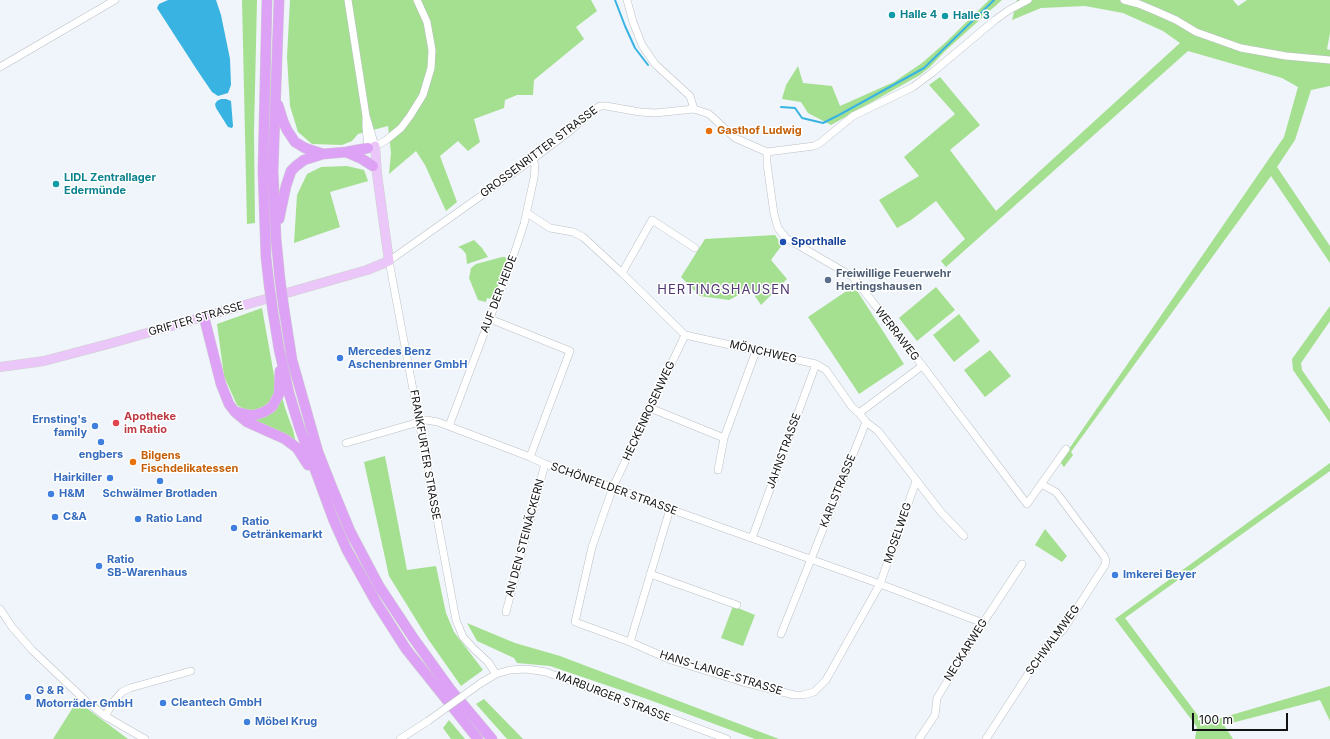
<!DOCTYPE html>
<meta charset="utf-8">
<style>
body{margin:0}
#map{position:relative;width:1330px;height:739px;overflow:hidden;background:#eff5fa;font-family:Inter,sans-serif}
canvas{display:block}
.scale{position:absolute;left:1192px;top:713px;width:96px;height:18px;box-sizing:border-box;border:2px solid #101214;border-top:0;padding-left:5px;font-size:12px;line-height:14px;white-space:nowrap;color:#101214;-webkit-text-stroke:3px #fff;paint-order:stroke}
</style>
<div id="map">
<canvas width="1330" height="739"></canvas>
<div class="scale">100 m</div>
</div>
<script>
const ctx = document.querySelector('canvas').getContext('2d');
ctx.lineJoin = 'round';
function fillPath(path, color) { ctx.fillStyle = color; ctx.fill(path, 'evenodd'); }
const toPath = rows => new Path2D(rows.map(r => 'M' + r).join(''));
function strokePath(path, color, width, dash) { ctx.strokeStyle = color; ctx.lineWidth = width; ctx.lineCap = dash ? 'butt' : 'round'; ctx.setLineDash(dash || []); ctx.stroke(path); }
function write(font, color, halo, rows, align = 'center') {
  ctx.font = font + ' Inter,sans-serif'; ctx.lineWidth = 3; ctx.setLineDash([]); ctx.textBaseline = 'middle'; ctx.strokeStyle = halo; ctx.fillStyle = color; for (const [text, x, y, turn = 0] of rows) {
    ctx.save(); ctx.translate(x, y); ctx.rotate((+turn || 0) * Math.PI / 180); ctx.textAlign = isNaN(turn) ? turn : align; if (halo) ctx.strokeText(text, 0, 0); ctx.fillText(text, 0, 0); ctx.restore();
  }
}
fillPath(toPath([
 [242,0,257,0,254,132,255,223,247,224],
 [290,0,591,0,597,11,576,27,584,39,534,80,533,95,517,95,505,100,504,108,474,119,480,142,468,151,458,141,440,156,457,202,446,211,425,165,416,151,389,174,391,153,388,126,358,134,352,141,342,145,312,144,298,132,290,106,287,57],
 [989,0,1002,0,945,51,930,67,920,75,831,125,808,113,801,102,782,99,786,85,798,66,803,83,832,86,840,106,894,82,922,63,946,42],
 [1017,0,1233,0,1238,6,1247,0,1330,0,1330,33,1327,49,1330,50,1330,86,1311,90,1295,140,1277,167,1330,246,1330,263,1271,176,1071,452,1073,455,1064,467,1060,462,1284,137,1298,87,1282,78,1188,51,946,267,941,261,965,239,936,201,911,220,897,228,879,200,919,176,904,157,955,114,929,85,940,77,980,125,950,150,996,211,1180,43,1163,31,1123,13,1085,6,1041,8,1012,20],
 [347,166,364,170,368,181,330,192,340,227,294,243,297,195,307,174,321,167],
 [775,235,782,245,771,260,787,279,761,305,750,289,729,300,700,296,681,277,705,239],
 [474,240,482,248,488,257,467,264,466,254,462,249,458,247],
 [502,257,505,257,508,260,493,299,487,298,486,302,478,300,469,278,471,268,476,264],
 [854,286,904,364,859,394,808,317],
 [936,287,955,310,917,341,899,318],
 [1330,306,1330,321,1301,363,1302,370,1330,410,1330,423,1293,370,1292,359],
 [262,308,275,381,275,395,268,405,257,411,245,410,237,405,224,376,217,324],
 [959,314,980,341,954,362,933,335],
 [990,350,1011,376,985,397,964,370],
 [281,393,285,408,293,430,296,443,249,421],
 [385,456,407,570,436,566,446,613,454,632,483,670,461,686,428,639,389,576,364,462],
 [1330,463,1330,471,1125,618,1202,721,1221,718,1330,686,1330,721,1320,700,1224,725,1233,739,1195,739,1197,727,1115,619],
 [1045,529,1067,556,1062,562,1035,545],
 [733,606,755,615,743,646,721,638],
 [467,623,515,643,560,656,779,739,755,739,647,699,550,666,517,663,514,658,477,641],
 [484,699,523,739,507,739,476,704],
 [77,701,128,739,53,739],
 [449,720,465,739,451,739,443,728]
]), '#a5df90');
fillPath(toPath([
 [168,0,216,0,221,15,230,59,231,85,228,93,218,96,212,92,197,70,157,8,159,4],
 [221,99,226,99,231,101,233,126,232,128,228,127,216,108,215,104,217,101]
]), '#39b3e2');
strokePath(toPath([
 [615,0,625,26,635,48,648,65],
 [781,107,795,108,802,118,823,123,839,115,924,68,994,0]
]), '#39b3e2', 2);
const minor = toPath([
 [348,0,366,116,375,146],
 [627,0,633,22,642,45,655,64,690,96,694,109],
 [1124,0,1139,4,1158,12,1176,20,1196,32,1241,48,1286,56,1330,60],
 [0,67,115,0],
 [366,116,366,127,368,148,379,144,385,141,401,128,410,116,423,95,431,68,432,50,427,22,417,0],
 [767,152,767,164,774,214,778,228,786,238,853,277,912,352,1027,504,1066,449],
 [527,213,550,228,573,232,583,237,622,273,685,335,816,364,826,370,852,407,859,413,866,422,878,431,941,512,964,536],
 [622,273,652,220,695,248],
 [490,319,570,351,530,457],
 [685,335,613,487,592,547,575,622,630,642,671,660,743,682,794,695,803,695,814,692,826,680,880,584,916,481],
 [650,408,724,438],
 [859,413,922,366],
 [449,426,513,257,524,224,534,178,535,166,533,159],
 [346,443,426,420,438,422,530,457,545,464,613,487,670,509,880,584,983,623],
 [718,470,724,438,756,351],
 [752,538,816,364],
 [650,574,737,605],
 [0,609,12,627,32,650,88,703,105,716,145,739],
 [506,612,545,464],
 [781,634,866,422],
 [630,642,670,509],
 [496,674,488,662,474,649,463,637,456,620,389,261,533,159,570,131,592,111,600,106,606,106,640,112,655,113,694,109,709,114,735,138,767,152,814,146,820,143,853,116,913,87,933,72,995,20,1009,10,1028,0],
 [481,683,496,674,510,670,526,669,546,672,727,739],
 [105,716,114,701,122,692,130,688,191,671],
 [400,739,428,721],
 [919,739,935,715,937,698,983,623,1022,564],
 [986,739,1047,645,1063,630,1105,565,1106,560,1104,556,1056,492,1041,484]
]);
const major = toPath([
 [0,367,44,361,112,343,367,270,389,261,377,174,375,146]
]);
const highway = toPath([
 [267,0,263,171,266,257,269,284],
 [279,0,273,171,276,239,280,280],
 [278,105,283,121,287,130,295,142,305,148,323,154],
 [346,152,362,159,373,166],
 [279,219,286,186,291,171,296,166,304,160,323,154,346,152,368,148],
 [284,309,292,360,318,452,333,490,350,531,379,586,414,639,450,689,492,739],
 [273,312,279,349,289,393,299,426,334,521,347,550,376,602,406,649,478,739],
 [204,317,221,384,229,404,235,412,247,422,285,439,297,448,308,465],
 [237,412,249,415,255,415,264,412,272,407,279,394,280,371]
]);
strokePath(minor, '#bbc0c5', 8);
strokePath(major, '#cfd0d0', 10);
strokePath(highway, '#cfd0d0', 11);
strokePath(minor, '#fff', 7);
strokePath(major, '#ebc7f9', 9);
strokePath(highway, '#dda2f5', 10);
const minorBridge = toPath([
 [428,721,481,683]
]);
const highwayBridge = toPath([
 [280,280,284,309],
 [269,284,273,312]
]);
strokePath(minorBridge, '#bbc0c5', 8, []);
strokePath(highwayBridge, '#cfd0d0', 11, []);
strokePath(minorBridge, '#fff', 7);
strokePath(highwayBridge, '#dda2f5', 10);
for (const [x, y, r, color] of [
 [892,15,4,"#0f9aa8"],
 [945,16,4,"#0f9aa8"],
 [709,131,4,"#e8710a"],
 [56,184,4,"#0f9aa8"],
 [783,242,4,"#1a4fb4"],
 [828,280,4,"#5c6f8a"],
 [340,358,4,"#3f7fe0"],
 [116,423,4,"#e0444e"],
 [95,426,4,"#3f7fe0"],
 [101,442,4,"#3f7fe0"],
 [133,462,4,"#e8710a"],
 [110,478,4,"#3f7fe0"],
 [160,481,4,"#3f7fe0"],
 [51,494,4,"#3f7fe0"],
 [55,517,4,"#3f7fe0"],
 [138,519,4,"#3f7fe0"],
 [234,528,4,"#3f7fe0"],
 [99,566,4,"#3f7fe0"],
 [1115,575,4,"#3f7fe0"],
 [28,697,4,"#3f7fe0"],
 [163,703,4,"#3f7fe0"],
 [247,722,4,"#3f7fe0"]
]) { const dot = new Path2D(); dot.arc(x, y, r, 0, 2 * Math.PI); ctx.fillStyle = color; ctx.fill(dot); strokePath(dot, '#fff', 1.5); }
write('bold 11px', '#0d838f', '#fff', [
 ["Halle 4",900,15],
 ["Halle 3",953,16],
 ["LIDL Zentrallager",64,178],
 ["Edermünde",64,191]
], 'left');
write('bold 11px', '#c56008', '#fff', [
 ["Gasthof Ludwig",717,131],
 ["Bilgens",141,456],
 ["Fischdelikatessen",141,469]
], 'left');
write('11px', '#101214', '#fff', [
 ["GROSSENRITTER STRASSE",539,152,-37],
 ["AUF DER HEIDE",499,294,-69],
 ["GRIFTER STRASSE",196,319,-16],
 ["WERRAWEG",897,334,52],
 ["MÖNCHWEG",763,352,13],
 ["HECKENROSENWEG",649,411,-65],
 ["JAHNSTRASSE",784,451,-70],
 ["FRANKFURTER STRASSE",425,455,80],
 ["SCHÖNFELDER STRASSE",614,489,20],
 ["KARLSTRASSE",838,491,-68],
 ["MOSELWEG",898,533,-71],
 ["AN DEN STEINÄCKERN",525,538,-75],
 ["SCHWALMWEG",1053,640,-54],
 ["NECKARWEG",966,650,-58],
 ["HANS-LANGE-STRASSE",721,673,17],
 ["MARBURGER STRASSE",613,697,21]
]);
write('bold 11px', '#164399', '#fff', [
 ["Sporthalle",791,242]
], 'left');
write('bold 11px', '#4e5e75', '#fff', [
 ["Freiwillige Feuerwehr",836,274],
 ["Hertingshausen",836,287]
], 'left');
write('bold 11px', '#366cbe', '#fff', [
 ["Mercedes Benz",348,352],
 ["Aschenbrenner GmbH",348,365],
 ["Ernsting's",87,420,"right"],
 ["family",87,433,"right"],
 ["engbers",101,455,"center"],
 ["Hairkiller",102,478,"right"],
 ["H&M",59,494],
 ["Schwälmer Brotladen",160,494,"center"],
 ["C&A",63,517],
 ["Ratio Land",146,519],
 ["Ratio",242,522],
 ["Getränkemarkt",242,535],
 ["Ratio",107,560],
 ["SB-Warenhaus",107,573],
 ["Imkerei Beyer",1123,575],
 ["G & R",36,691],
 ["Motorräder GmbH",36,704],
 ["Cleantech GmbH",171,703],
 ["Möbel Krug",255,722]
], 'left');
write('bold 11px', '#be3a42', '#fff', [
 ["Apotheke",124,417],
 ["im Ratio",124,430]
], 'left');
ctx.letterSpacing = '1px';
write('13px', '#513772', '#fff', [
 ["HERTINGSHAUSEN",724,290]
]);
ctx.letterSpacing = '0px';
</script>
